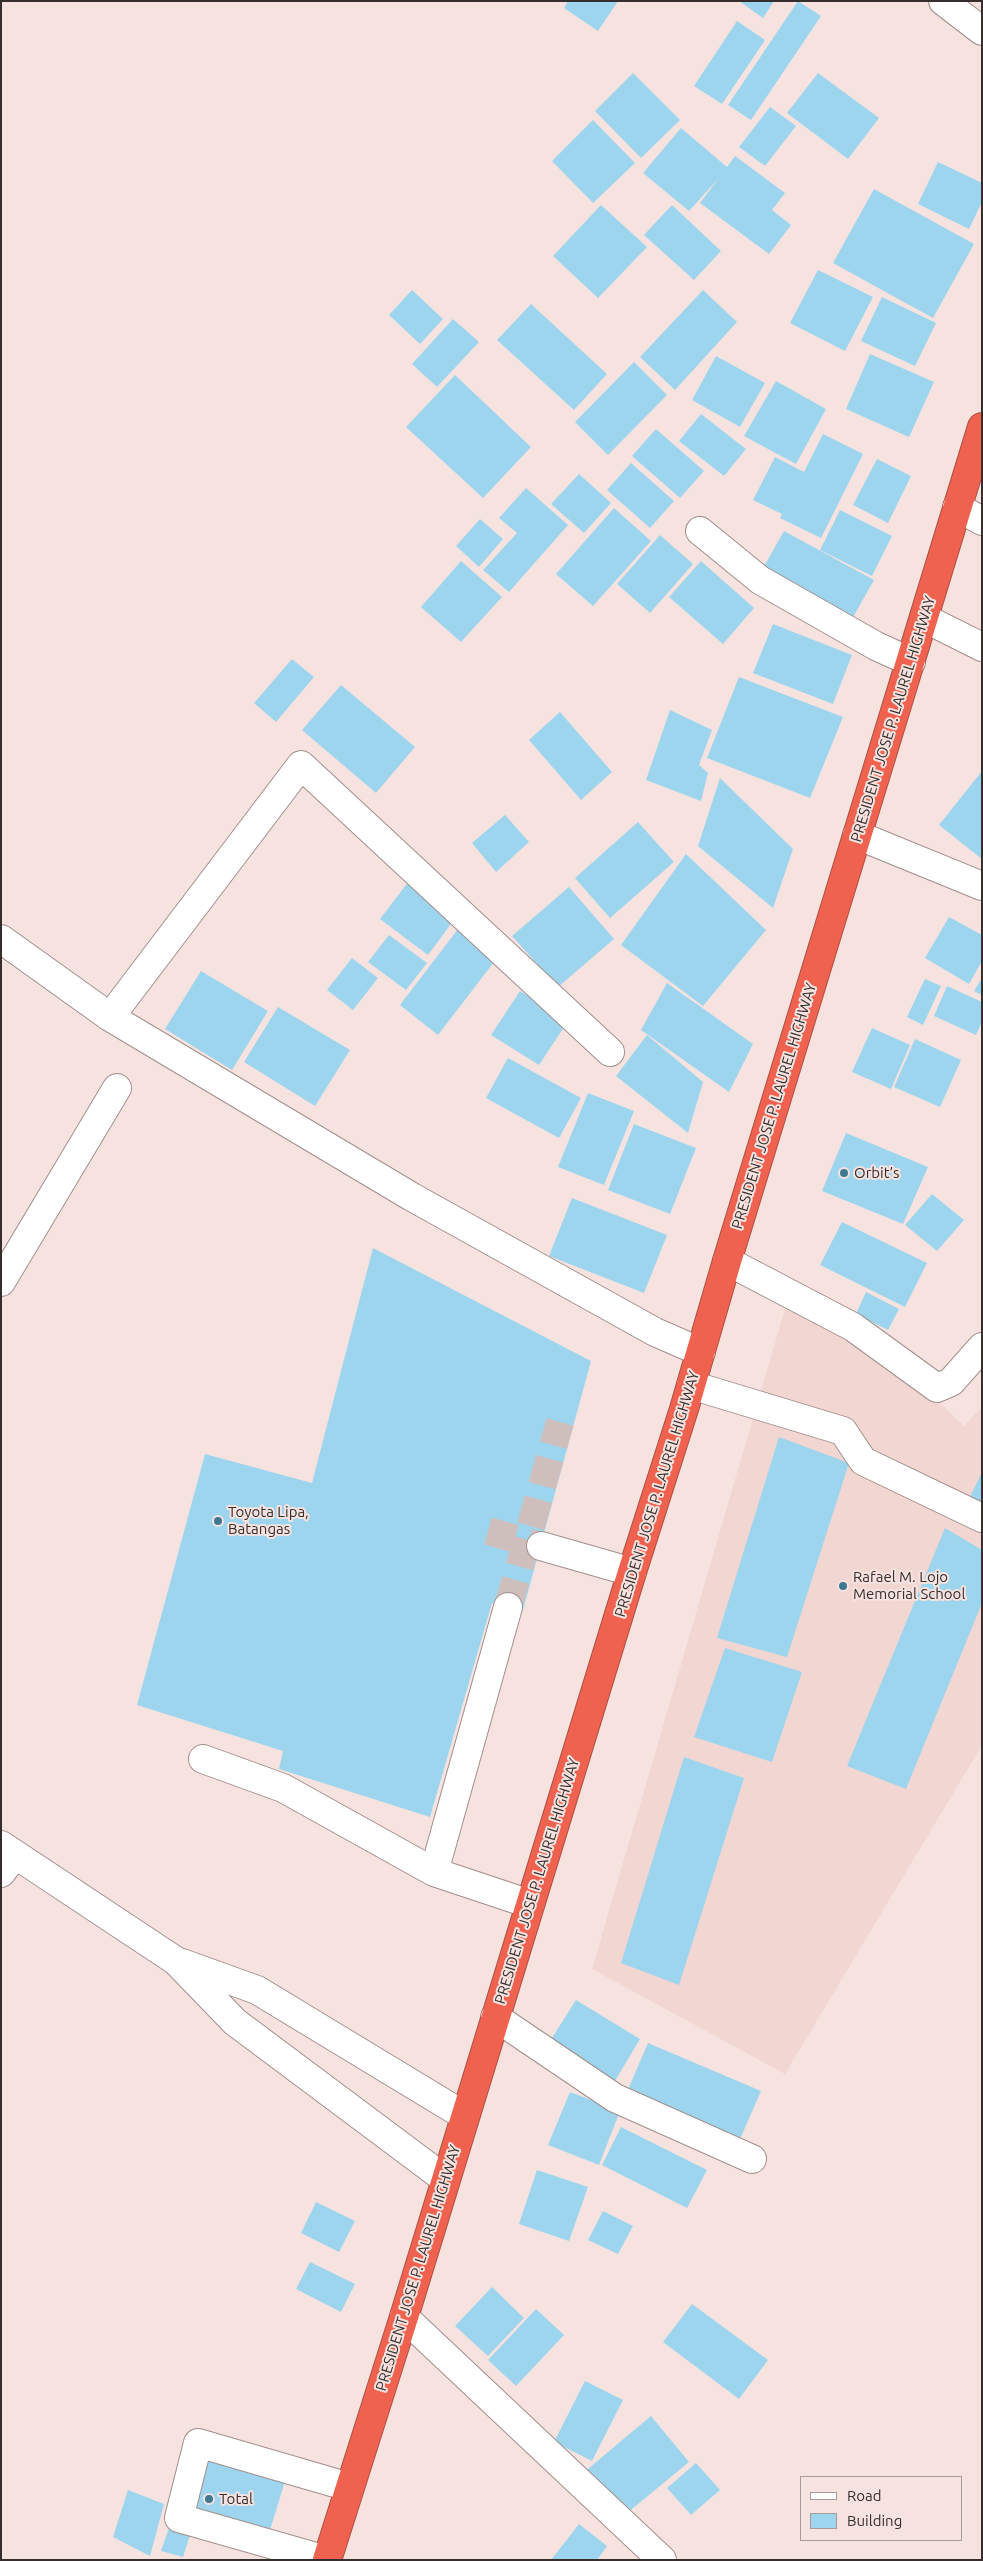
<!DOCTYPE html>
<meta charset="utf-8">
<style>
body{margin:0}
#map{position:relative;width:983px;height:2561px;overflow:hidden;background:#f6e3e0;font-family:Ubuntu,sans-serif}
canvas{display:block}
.frame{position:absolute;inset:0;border:2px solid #352e2c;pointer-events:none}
.legend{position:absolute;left:800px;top:2476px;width:162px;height:65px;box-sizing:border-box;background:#f6e3e0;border:1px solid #a99b98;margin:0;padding:6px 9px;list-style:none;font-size:15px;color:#352e2c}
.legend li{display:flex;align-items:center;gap:10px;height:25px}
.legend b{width:25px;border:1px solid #a99b98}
</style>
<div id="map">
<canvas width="983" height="2561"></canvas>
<div class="frame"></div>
<ul class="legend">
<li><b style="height:6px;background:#fff"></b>Road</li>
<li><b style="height:14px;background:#9dd5ef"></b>Building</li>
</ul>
</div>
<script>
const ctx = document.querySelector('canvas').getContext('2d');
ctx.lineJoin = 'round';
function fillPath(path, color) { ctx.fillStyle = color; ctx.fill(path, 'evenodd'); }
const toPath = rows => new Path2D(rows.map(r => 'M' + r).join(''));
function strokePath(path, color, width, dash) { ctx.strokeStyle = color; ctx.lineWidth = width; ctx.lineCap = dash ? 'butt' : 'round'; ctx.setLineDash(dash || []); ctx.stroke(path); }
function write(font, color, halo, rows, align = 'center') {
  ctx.font = font + ' Ubuntu,sans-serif'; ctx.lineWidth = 4; ctx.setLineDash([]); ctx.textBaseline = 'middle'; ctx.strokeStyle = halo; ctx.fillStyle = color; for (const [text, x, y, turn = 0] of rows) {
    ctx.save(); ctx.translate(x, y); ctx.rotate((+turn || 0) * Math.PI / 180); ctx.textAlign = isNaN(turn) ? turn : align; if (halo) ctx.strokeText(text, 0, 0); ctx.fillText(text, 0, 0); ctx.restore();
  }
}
fillPath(toPath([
 [787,1302,888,1355,964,1426,982,1407,982,1745,785,2074,592,1969]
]), '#f1d6d1');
fillPath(toPath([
 [568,1,618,1,598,31,564,8],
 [739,1,774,1,763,18],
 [798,1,821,16,751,120,728,105],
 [737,21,765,40,722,104,694,86],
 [633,73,680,120,641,158,595,111],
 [818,73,879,118,848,159,787,113],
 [770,107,796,126,765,166,739,147],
 [593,120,635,163,593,203,552,161],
 [681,128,727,167,735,156,785,193,772,210,791,225,769,254,700,203,718,179,689,211,643,173],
 [938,162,982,183,982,202,969,229,918,204],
 [874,189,974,244,933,318,833,263],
 [601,205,647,247,598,298,553,256],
 [672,205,721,251,694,280,644,235],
 [818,270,873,297,845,351,790,323],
 [412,290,443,319,420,344,389,315],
 [703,290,737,322,675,390,640,357],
 [882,297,936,323,915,366,861,341],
 [531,304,607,374,574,410,497,340],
 [453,319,479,342,437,387,412,364],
 [870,354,934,382,909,437,846,409],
 [716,356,765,383,740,427,692,400],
 [634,362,667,395,608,455,575,422],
 [455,375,531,447,483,498,406,427],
 [776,381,826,409,796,464,744,436],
 [701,414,746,449,724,476,679,441],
 [656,429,704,471,680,498,632,456],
 [823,434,863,454,821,538,780,518,782,514,753,500,775,457,804,472],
 [877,459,911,476,888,523,853,505],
 [631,463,674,501,650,528,607,490],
 [579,474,611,503,584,533,551,504],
 [526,488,568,525,509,592,483,570,517,533,499,518],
 [614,508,651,541,593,606,556,574],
 [840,510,892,536,872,576,820,550],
 [480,519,503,539,479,567,456,546],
 [784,531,874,580,852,619,762,570],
 [660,535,693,564,650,613,617,584],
 [461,561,502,597,461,642,421,607],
 [701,561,754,608,723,644,669,597],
 [773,624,852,655,833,704,753,673],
 [292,659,314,677,276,722,254,703],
 [739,677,843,717,810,798,707,758],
 [341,685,415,747,376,793,302,730],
 [670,710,712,730,699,765,708,773,701,801,646,780],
 [560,712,612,772,581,800,529,740],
 [982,771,982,859,939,825],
 [720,778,793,849,773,908,698,846],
 [505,815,529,842,496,872,472,843],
 [638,822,674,862,610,918,575,878],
 [686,854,766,930,703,1006,621,945],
 [409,881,456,917,428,955,380,919],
 [569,887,614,939,558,987,512,936],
 [949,917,982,935,982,961,969,984,925,958],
 [458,929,497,958,438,1035,400,1005],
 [389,935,427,963,406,990,368,962],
 [352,958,378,978,353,1010,327,990],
 [201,971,268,1011,232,1070,165,1029],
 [982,978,982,995,974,991],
 [925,979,941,986,923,1025,907,1017],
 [667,983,753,1044,729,1092,641,1030],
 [947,986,982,1002,982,1022,976,1035,934,1016],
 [520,991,568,1021,539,1065,491,1035],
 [278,1007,350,1050,315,1106,244,1062],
 [872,1028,910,1045,891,1089,852,1072],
 [647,1035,703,1082,688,1133,616,1076],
 [915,1039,961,1060,940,1107,894,1087],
 [508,1058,581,1098,559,1138,486,1098],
 [588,1093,634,1111,604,1185,558,1167],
 [634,1124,696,1148,670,1214,608,1190],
 [846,1133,928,1167,903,1224,822,1191],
 [932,1194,964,1220,937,1251,905,1225],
 [572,1198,667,1235,644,1293,549,1256],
 [842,1222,927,1263,905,1307,820,1265],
 [373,1248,591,1361,523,1610,492,1603,430,1817,279,1769,283,1751,137,1705,205,1454,312,1483],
 [866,1292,899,1309,888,1330,856,1314],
 [779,1437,849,1463,787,1657,717,1638],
 [982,1472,982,1502,970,1497],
 [945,1528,982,1550,982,1603,906,1789,847,1766],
 [725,1648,802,1672,772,1762,694,1737],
 [684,1757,744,1778,679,1985,621,1963],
 [576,2000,640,2039,615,2081,550,2041],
 [648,2043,761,2091,740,2139,627,2092],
 [570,2092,620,2111,599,2165,548,2145],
 [621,2127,707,2170,687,2208,602,2165],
 [537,2170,588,2187,569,2241,519,2224],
 [316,2202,355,2221,339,2252,301,2233],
 [603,2211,633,2226,618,2254,588,2240],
 [310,2262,355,2284,341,2312,296,2289],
 [492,2287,524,2318,488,2356,455,2326],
 [692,2304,768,2360,739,2399,663,2342],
 [536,2309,564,2335,516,2386,488,2360],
 [585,2381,623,2400,592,2461,554,2442],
 [651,2416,689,2462,621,2518,583,2473],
 [206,2458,285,2481,270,2530,192,2508],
 [696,2463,720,2490,691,2515,667,2488],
 [128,2490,164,2504,150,2556,113,2537],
 [579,2524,607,2546,597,2560,551,2560],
 [170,2525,191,2532,183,2557,161,2551]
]), '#9dd5ef');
strokePath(toPath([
 [488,1531,541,1546],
 [508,1607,560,1422]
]), '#cfbfbc', 28, [28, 14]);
const minor = toPath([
 [943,1,982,31],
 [957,507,982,521],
 [700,531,760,580,876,646,911,662],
 [924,618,982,647],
 [857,835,982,886],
 [1,939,110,1017,412,1197,655,1332,701,1352],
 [110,1017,301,765,610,1052],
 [727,1261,853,1327,937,1388,951,1382,982,1347],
 [1,1282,117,1088],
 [691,1385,843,1431,863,1461,982,1518],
 [541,1546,632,1572],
 [203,1759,283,1788,434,1872,530,1904],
 [1,1845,176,1961,235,2022,445,2179],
 [434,1872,508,1607],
 [1,1873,15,1855],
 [182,1963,257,1990,465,2116],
 [495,2017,615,2098,752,2159],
 [404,2317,662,2560],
 [326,2560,179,2518,198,2443,349,2487]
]);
const highway = toPath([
 [327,2560,404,2317,632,1572,684,1409,727,1261,982,427]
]);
strokePath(minor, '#a08f8c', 30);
strokePath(highway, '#ae5043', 30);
strokePath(minor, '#fff', 28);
strokePath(highway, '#ef6250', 28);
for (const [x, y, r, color] of [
 [844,1173,5,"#3e7891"],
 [218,1521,5,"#3e7891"],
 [843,1586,5,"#3e7891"],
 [209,2499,5,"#3e7891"]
]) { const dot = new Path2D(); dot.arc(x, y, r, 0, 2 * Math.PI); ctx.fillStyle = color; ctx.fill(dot); strokePath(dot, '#f6e3e0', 2); }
write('15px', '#352e2c', '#f6e3e0', [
 ["PRESIDENT JOSE P. LAUREL HIGHWAY",893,719,-73],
 ["PRESIDENT JOSE P. LAUREL HIGHWAY",774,1106,-73],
 ["PRESIDENT JOSE P. LAUREL HIGHWAY",657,1494,-73],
 ["PRESIDENT JOSE P. LAUREL HIGHWAY",537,1881,-73],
 ["PRESIDENT JOSE P. LAUREL HIGHWAY",418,2268,-73]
]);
write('15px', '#352e2c', '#f6e3e0', [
 ["Orbit’s",854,1173],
 ["Toyota Lipa,",228,1512],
 ["Batangas",228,1529],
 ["Rafael M. Lojo",853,1577],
 ["Memorial School",853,1594],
 ["Total",219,2499]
], 'left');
</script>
